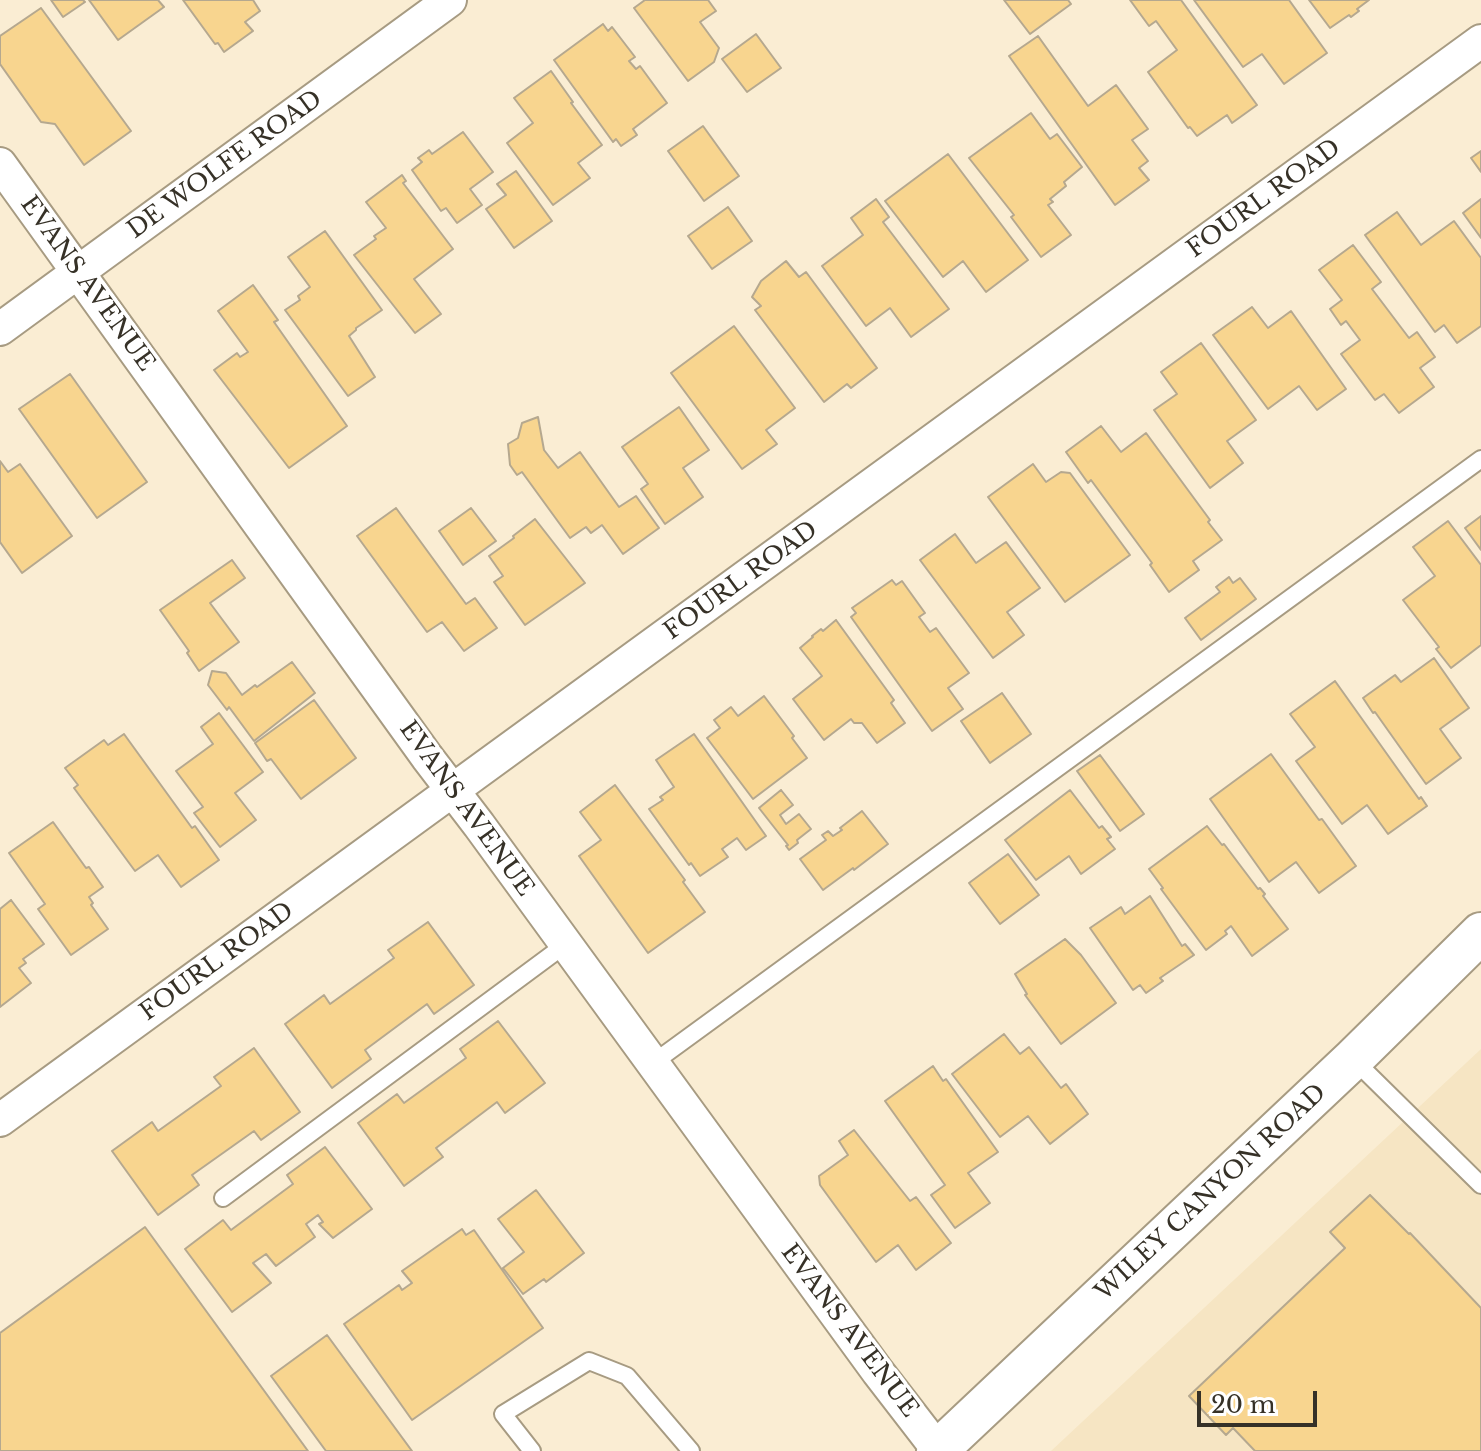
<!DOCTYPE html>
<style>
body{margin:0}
#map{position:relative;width:1481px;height:1451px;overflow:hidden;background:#faedd3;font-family:"Libre Baskerville",serif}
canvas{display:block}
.scale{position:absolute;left:1197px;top:1391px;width:120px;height:36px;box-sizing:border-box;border:4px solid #363127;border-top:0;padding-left:10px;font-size:24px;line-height:28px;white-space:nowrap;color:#363127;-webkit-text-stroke:6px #fff;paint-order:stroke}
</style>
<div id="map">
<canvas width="1481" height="1451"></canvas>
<div class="scale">20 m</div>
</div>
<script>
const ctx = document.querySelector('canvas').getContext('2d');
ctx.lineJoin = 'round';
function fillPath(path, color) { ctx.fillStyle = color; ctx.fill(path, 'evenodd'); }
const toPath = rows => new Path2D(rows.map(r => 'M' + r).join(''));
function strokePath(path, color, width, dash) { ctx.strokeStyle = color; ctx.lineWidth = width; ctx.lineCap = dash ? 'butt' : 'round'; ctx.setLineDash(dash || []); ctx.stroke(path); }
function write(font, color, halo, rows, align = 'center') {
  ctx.font = font + ' "Libre Baskerville",serif'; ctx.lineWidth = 7; ctx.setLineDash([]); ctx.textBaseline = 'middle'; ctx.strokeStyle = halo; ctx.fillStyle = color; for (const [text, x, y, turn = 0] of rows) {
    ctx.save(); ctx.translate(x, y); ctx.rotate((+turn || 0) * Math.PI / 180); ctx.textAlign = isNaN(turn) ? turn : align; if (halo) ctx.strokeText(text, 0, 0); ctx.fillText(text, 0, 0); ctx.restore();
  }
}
fillPath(toPath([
 [1481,1049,1481,1451,1051,1451]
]), '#f6e5c3');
const building = toPath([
 [51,0,83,0,85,2,63,17,51,0],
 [89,0,158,0,164,7,118,40,89,0],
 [183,0,253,0,260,11,245,22,253,31,224,52,218,43,215,44,183,0],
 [645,0,708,0,716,11,700,22,719,48,714,62,688,81,634,8,645,0],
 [1004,0,1068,0,1071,4,1030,34,1004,0],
 [1130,0,1181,0,1257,105,1232,123,1227,115,1197,136,1190,127,1188,128,1148,72,1177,50,1156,21,1149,26,1130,0],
 [1194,0,1289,0,1327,53,1284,84,1262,54,1243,67,1194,0],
 [1309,0,1369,0,1357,9,1359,11,1351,17,1349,15,1330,28,1309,0],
 [41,8,131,131,84,165,55,124,41,122,0,64,0,36,41,8],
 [603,24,608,31,612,27,635,57,629,61,636,69,640,66,667,103,633,129,637,135,621,146,616,139,613,142,554,60,603,24],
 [756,34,781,68,747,92,722,59,756,34],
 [1038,36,1088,106,1116,85,1148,129,1132,140,1148,161,1139,168,1149,180,1115,205,1009,56,1038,36],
 [551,71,573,102,571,103,602,145,578,163,590,178,553,205,507,143,533,123,514,98,551,71],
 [1031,113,1050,139,1057,134,1082,167,1064,182,1066,186,1050,199,1053,202,1048,205,1071,235,1041,257,1011,217,1014,215,969,158,1031,113],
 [703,126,739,176,704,201,668,151,703,126],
 [463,132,493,172,470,189,482,205,457,223,446,208,441,211,412,170,422,162,418,158,429,150,432,154,463,132],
 [1481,151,1481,172,1471,158,1481,151],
 [948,154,1028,260,986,292,963,261,943,277,885,201,948,154],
 [516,171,552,221,514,248,486,209,506,195,497,184,516,171],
 [402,175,406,181,403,183,453,249,414,279,441,314,415,333,354,255,376,239,374,236,386,228,366,202,402,175],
 [876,199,889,217,883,222,949,309,911,337,890,308,866,326,822,266,863,235,851,218,876,199],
 [1481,199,1481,238,1463,213,1481,199],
 [728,207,752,241,712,269,688,236,728,207],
 [1397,212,1421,245,1454,221,1481,258,1481,326,1457,343,1444,325,1435,332,1365,235,1397,212],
 [325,231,382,310,356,328,356,330,349,336,375,377,348,396,285,310,300,300,298,296,310,287,288,257,325,231],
 [1353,245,1381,282,1372,289,1409,338,1417,332,1435,357,1420,368,1434,387,1399,413,1384,394,1375,400,1341,354,1360,340,1346,321,1341,325,1330,309,1342,300,1319,270,1353,245],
 [786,261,799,277,806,272,877,368,851,388,847,384,824,402,755,310,761,306,752,297,761,281,786,261],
 [253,285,278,320,274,322,347,426,289,468,214,370,237,353,240,357,248,352,218,311,253,285],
 [1252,307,1268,328,1291,311,1346,389,1317,410,1299,386,1268,409,1213,335,1252,307],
 [734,326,795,408,766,430,777,444,742,469,671,373,734,326],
 [1201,343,1256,420,1227,441,1243,463,1210,488,1154,410,1177,394,1161,372,1201,343],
 [70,374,147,482,97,518,19,409,70,374],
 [679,407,709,450,683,468,703,497,665,524,641,489,648,484,622,447,679,407],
 [538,417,544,450,558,468,580,452,619,507,636,496,659,528,623,554,602,525,591,533,586,527,570,538,522,472,517,475,510,465,508,444,518,438,522,423,538,417],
 [1101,426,1121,452,1146,433,1210,520,1208,522,1222,540,1193,561,1199,570,1169,592,1150,565,1152,563,1091,480,1088,483,1066,452,1101,426],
 [0,461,8,472,20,464,72,536,22,573,0,542,0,461],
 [1033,464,1046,482,1061,472,1070,473,1130,555,1065,602,988,497,1033,464],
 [396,508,466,604,475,598,497,628,464,651,442,622,427,632,357,536,396,508],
 [471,508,496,541,463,565,439,531,471,508],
 [1481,516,1481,550,1465,528,1481,516],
 [535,519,585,583,525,625,494,582,503,576,489,556,514,538,513,536,535,519],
 [1448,521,1481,565,1481,645,1451,668,1436,649,1439,647,1403,600,1435,576,1413,547,1448,521],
 [955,534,976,563,1006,542,1040,588,1007,612,1024,635,993,658,920,560,955,534],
 [232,560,245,578,210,603,239,642,199,671,187,653,189,651,160,610,232,560],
 [1229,577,1233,583,1240,578,1256,599,1201,640,1185,618,1220,592,1216,587,1229,577],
 [892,580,896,585,902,581,925,613,919,617,930,632,936,628,969,673,948,688,963,709,932,731,851,617,856,613,852,608,892,580],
 [836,620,894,700,891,703,905,723,877,743,862,723,854,723,851,719,824,740,793,699,822,676,800,648,813,637,812,636,821,629,823,631,836,620],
 [1434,658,1469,708,1440,729,1461,758,1426,784,1375,712,1373,713,1363,698,1395,675,1401,682,1434,658],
 [292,662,315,693,254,741,229,707,227,710,208,685,212,671,226,673,242,695,255,685,257,687,292,662],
 [1335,681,1419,799,1421,797,1427,806,1388,834,1367,805,1342,824,1296,761,1315,747,1290,714,1335,681],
 [1002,693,1031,734,990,763,961,721,1002,693],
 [764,696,794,736,792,738,807,758,753,799,707,738,720,728,714,720,731,707,738,716,764,696],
 [314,700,356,758,301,799,271,759,267,761,255,743,314,700],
 [219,713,263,772,235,793,256,820,220,847,194,813,203,807,176,771,213,744,201,727,219,713],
 [124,734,192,828,195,826,219,860,181,887,158,855,135,871,74,788,78,785,65,768,104,740,108,745,124,734],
 [694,734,766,836,746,850,737,838,722,849,728,857,700,876,691,863,689,865,649,809,663,800,660,797,674,787,656,760,694,734],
 [1271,754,1319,820,1322,819,1356,866,1319,893,1296,862,1269,882,1210,799,1271,754],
 [1100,755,1144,814,1120,831,1077,771,1100,755],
 [615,785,685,880,683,882,705,912,648,953,579,856,601,840,580,812,615,785],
 [781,790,793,805,780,815,786,824,799,814,811,829,797,840,798,843,789,850,786,846,788,845,759,808,781,790],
 [1070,790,1099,828,1102,826,1111,837,1107,839,1115,849,1081,874,1069,856,1036,880,1005,840,1070,790],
 [862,811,888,844,854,870,853,868,823,890,800,859,826,840,822,835,828,831,833,836,842,830,840,828,862,811],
 [53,822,86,868,89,867,103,887,89,897,93,903,91,905,108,929,71,955,38,909,45,904,9,853,53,822],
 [1207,826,1222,845,1224,844,1258,889,1260,888,1265,894,1263,896,1288,929,1252,956,1231,926,1225,931,1227,934,1206,950,1161,889,1163,888,1149,869,1207,826],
 [1008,854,1039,895,1000,924,969,883,1008,854],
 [1150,896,1182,946,1185,944,1194,955,1160,978,1163,981,1146,993,1140,985,1133,990,1090,928,1121,907,1125,914,1150,896],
 [11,900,44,944,23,959,26,963,19,968,31,983,0,1007,0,909,11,900],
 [428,922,474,985,434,1014,427,1004,365,1050,371,1059,332,1088,285,1024,324,995,330,1004,394,958,388,950,428,922],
 [1065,939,1081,955,1116,1003,1061,1044,1025,995,1027,994,1015,974,1065,939],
 [498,1021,545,1083,505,1113,497,1102,436,1148,443,1157,404,1186,358,1123,397,1094,404,1103,466,1058,460,1049,498,1021],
 [1004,1034,1020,1054,1029,1047,1061,1088,1066,1084,1088,1114,1050,1144,1028,1116,1000,1137,952,1074,1004,1034],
 [254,1048,300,1112,261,1140,254,1131,192,1175,199,1185,158,1215,112,1151,152,1122,158,1131,221,1086,214,1077,254,1048],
 [933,1066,943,1081,946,1079,998,1152,968,1173,990,1203,955,1228,931,1195,945,1185,885,1101,933,1066],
 [854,1130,910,1201,916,1197,951,1243,916,1270,898,1245,876,1262,820,1185,819,1176,848,1155,839,1141,854,1130],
 [325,1147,372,1209,333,1238,319,1224,323,1222,318,1215,306,1224,315,1237,276,1266,266,1254,253,1263,271,1283,232,1312,185,1249,223,1220,231,1230,293,1184,287,1175,325,1147],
 [536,1190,584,1253,546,1282,544,1279,523,1294,503,1268,524,1252,498,1219,536,1190],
 [1370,1195,1409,1234,1410,1233,1481,1308,1481,1451,1255,1451,1233,1428,1226,1435,1189,1396,1345,1248,1330,1232,1370,1195],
 [145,1227,308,1451,0,1451,0,1333,145,1227],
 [462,1229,466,1235,474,1230,543,1328,412,1420,344,1324,399,1285,402,1290,412,1283,402,1271,462,1229],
 [327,1335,412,1451,326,1451,271,1376,327,1335]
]);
fillPath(building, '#f8d58f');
strokePath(building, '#b5a88f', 2);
const service = toPath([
 [1353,1059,1481,1185],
 [653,1063,1481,459],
 [223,1198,566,944],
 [532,1451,503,1414,589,1361,627,1376,691,1451]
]);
const minor = toPath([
 [0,164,427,757,479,825,878,1372,939,1451],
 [0,329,450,0],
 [0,1120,1481,41]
]);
const tertiary = toPath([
 [937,1451,1353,1059,1481,933]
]);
strokePath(service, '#a79b82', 20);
strokePath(minor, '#a79b82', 36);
strokePath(tertiary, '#a79b82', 44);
strokePath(service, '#fff', 16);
strokePath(minor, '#fff', 32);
strokePath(tertiary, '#fff', 40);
write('24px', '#363127', '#fff', [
 ["DE WOLFE ROAD",225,165,-36],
 ["FOURL ROAD",1264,199,-36],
 ["EVANS AVENUE",87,284,54],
 ["FOURL ROAD",741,581,-36],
 ["EVANS AVENUE",466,809,54],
 ["FOURL ROAD",217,962,-36],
 ["WILEY CANYON ROAD",1211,1193,-43],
 ["EVANS AVENUE",849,1331,53]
]);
</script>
